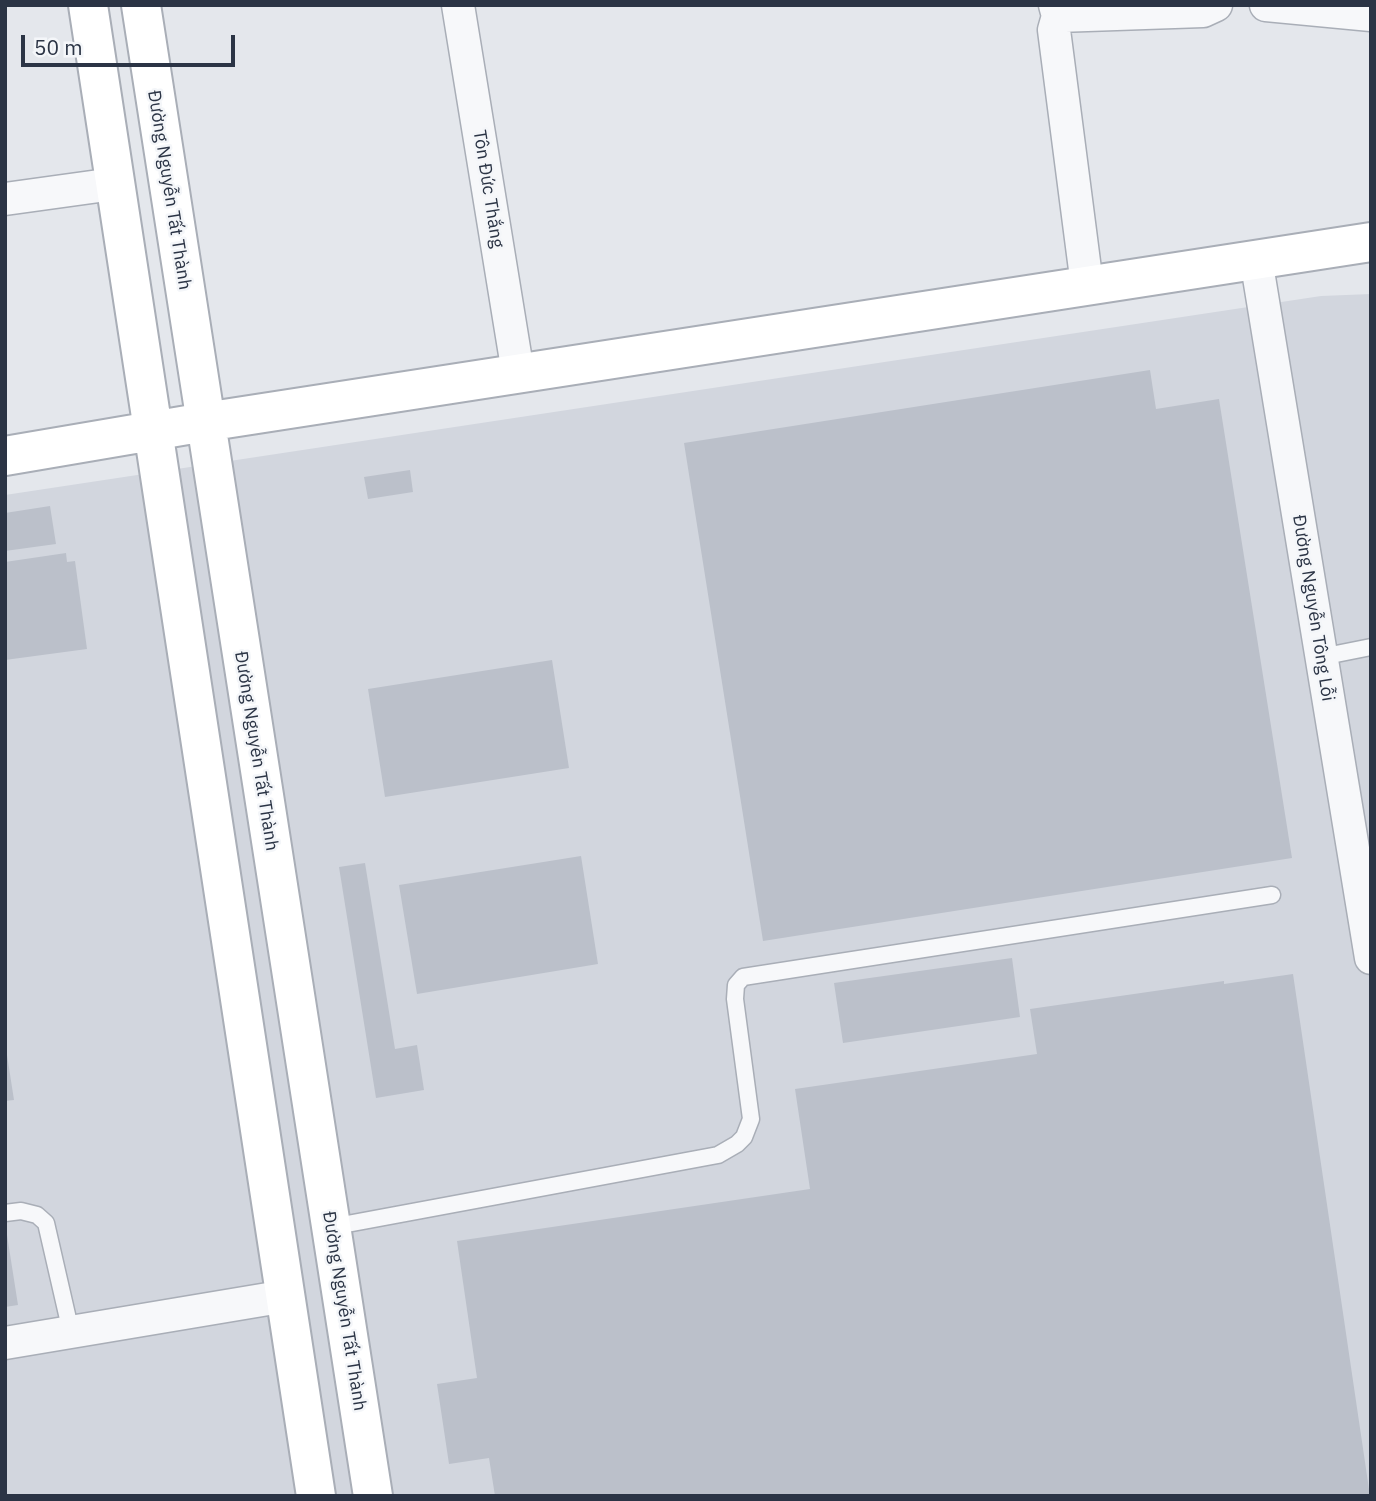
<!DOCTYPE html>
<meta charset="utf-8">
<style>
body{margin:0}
#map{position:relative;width:1376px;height:1501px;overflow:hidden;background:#e4e7ec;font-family:"IBM Plex Sans",sans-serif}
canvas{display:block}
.frame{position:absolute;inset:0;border:7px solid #2b3445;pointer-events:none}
.scale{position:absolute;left:21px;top:35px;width:214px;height:32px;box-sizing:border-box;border:4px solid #2b3445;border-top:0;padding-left:9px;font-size:21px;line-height:24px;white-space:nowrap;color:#2b3445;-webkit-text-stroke:5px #f4f6f9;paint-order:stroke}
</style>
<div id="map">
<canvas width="1376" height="1501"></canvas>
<div class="frame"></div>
<div class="scale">50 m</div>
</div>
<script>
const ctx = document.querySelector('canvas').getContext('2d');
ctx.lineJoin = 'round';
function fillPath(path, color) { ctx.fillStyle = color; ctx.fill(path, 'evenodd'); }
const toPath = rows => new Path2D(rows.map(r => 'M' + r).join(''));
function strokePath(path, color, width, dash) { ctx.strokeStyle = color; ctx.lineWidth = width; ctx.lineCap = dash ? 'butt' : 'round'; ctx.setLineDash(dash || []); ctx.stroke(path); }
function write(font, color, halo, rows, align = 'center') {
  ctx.font = font + ' "IBM Plex Sans",sans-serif'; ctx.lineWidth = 5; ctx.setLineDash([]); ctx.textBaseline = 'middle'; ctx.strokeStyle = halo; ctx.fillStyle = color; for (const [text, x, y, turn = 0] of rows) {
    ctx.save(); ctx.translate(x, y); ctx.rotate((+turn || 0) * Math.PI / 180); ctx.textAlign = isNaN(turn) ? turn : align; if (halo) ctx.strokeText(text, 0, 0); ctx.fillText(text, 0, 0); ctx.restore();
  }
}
fillPath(toPath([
 [1371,294,1371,1496,5,1496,5,495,1321,296]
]), '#d2d6de');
fillPath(toPath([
 [1150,370,1156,409,1219,399,1292,858,763,941,684,443],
 [410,470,413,492,368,499,364,477],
 [50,506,56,544,5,551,5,513],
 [66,553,67,562,75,561,87,649,5,660,5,562],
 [552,660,569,768,385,797,368,689],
 [581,856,598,964,417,994,399,885],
 [365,863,395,1049,417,1045,424,1090,376,1098,339,867],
 [1012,958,1020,1017,843,1043,834,983],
 [1293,974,1370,1496,495,1496,489,1458,449,1464,437,1384,477,1378,457,1241,810,1189,795,1089,1037,1054,1030,1009,1224,981,1224,984],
 [5,1055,7,1055,14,1100,5,1101],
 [5,1235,7,1235,18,1305,5,1307]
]), '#bbc0ca');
const lane = toPath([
 [1321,657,1371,647],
 [5,1213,21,1211,37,1215,46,1223,71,1332],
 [331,1227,718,1155,737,1144,744,1137,751,1119,735,999,736,985,743,977,1272,895]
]);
const street = toPath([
 [458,5,518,373],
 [1055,5,1058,16,1054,30,1087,285],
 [1266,5,1371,15],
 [1058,16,1203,11,1216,5],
 [5,199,99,186],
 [1256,259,1371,958],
 [5,1343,286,1296]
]);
const secondary = toPath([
 [88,5,316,1496],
 [141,5,373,1496],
 [5,456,205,422,1371,242]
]);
strokePath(lane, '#a9aeb7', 19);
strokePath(street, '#a9aeb7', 35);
strokePath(secondary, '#a9aeb7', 42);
strokePath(lane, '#f7f8fa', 16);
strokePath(street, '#f7f8fa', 32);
strokePath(secondary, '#fff', 38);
write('18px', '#2b3445', '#f4f6f9', [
 ["Tôn Đức Thắng",488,189,81],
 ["Đường Nguyễn Tất Thành",169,190,81],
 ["Đường Nguyễn Tông Lỗi",1313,608,81],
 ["Đường Nguyễn Tất Thành",256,751,81],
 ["Đường Nguyễn Tất Thành",344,1311,81]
]);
</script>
